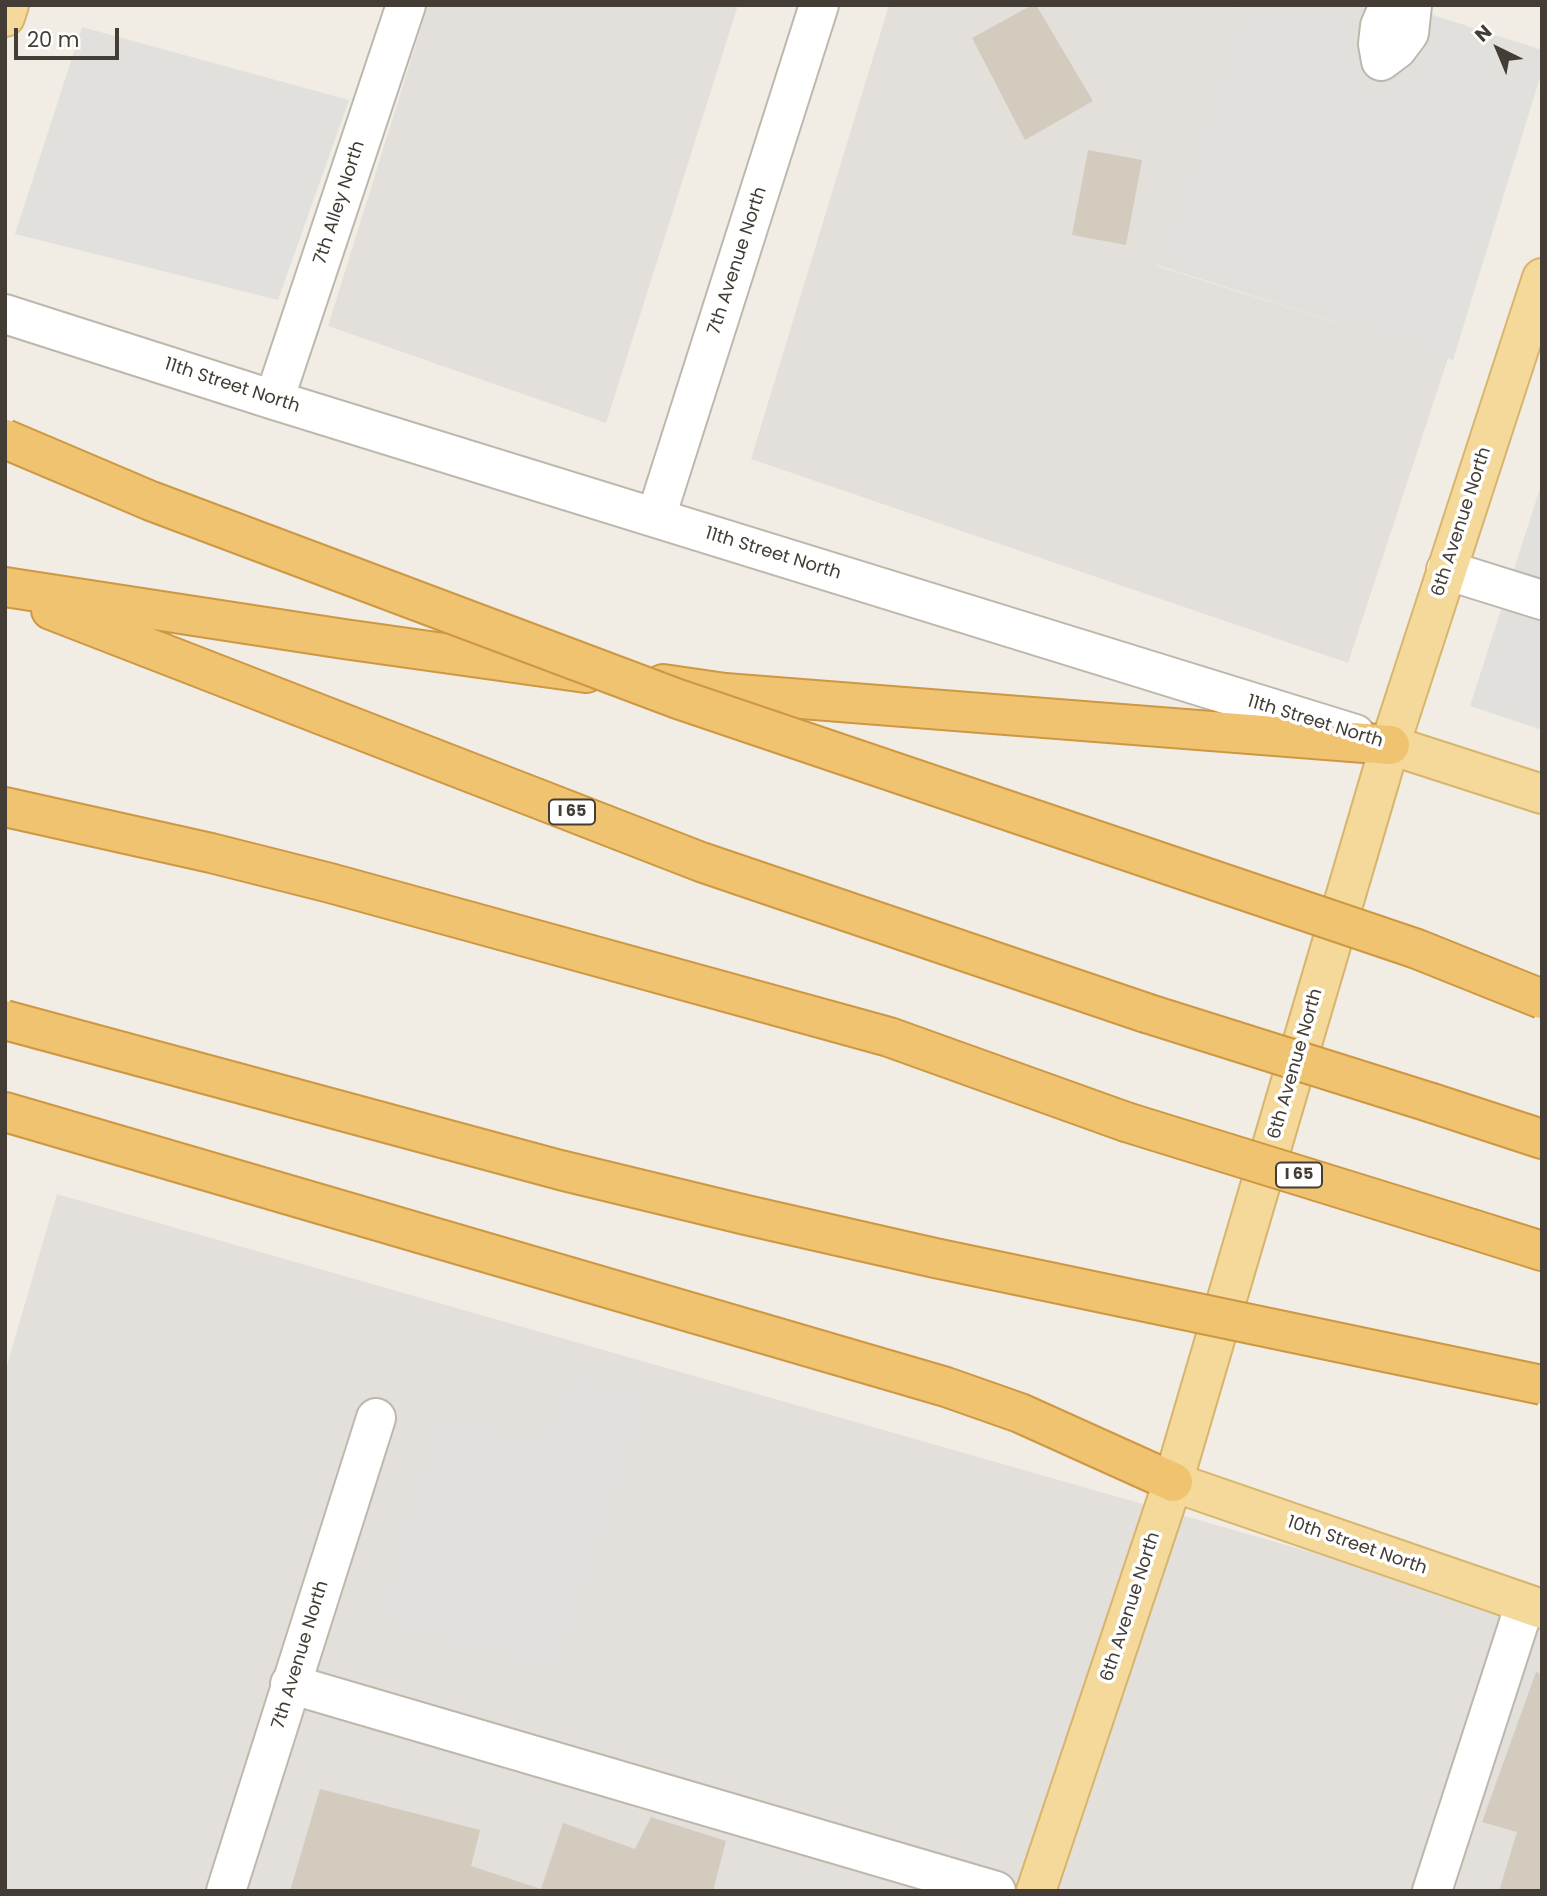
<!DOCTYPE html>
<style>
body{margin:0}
#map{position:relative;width:1547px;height:1896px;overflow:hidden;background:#f1ede5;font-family:Poppins,sans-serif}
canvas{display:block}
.frame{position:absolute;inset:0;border:7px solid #433d35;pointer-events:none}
.north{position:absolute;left:1463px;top:14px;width:70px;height:70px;-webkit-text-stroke:5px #fff;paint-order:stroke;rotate:317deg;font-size:19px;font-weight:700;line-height:28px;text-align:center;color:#433d35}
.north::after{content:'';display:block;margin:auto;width:24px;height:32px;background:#433d35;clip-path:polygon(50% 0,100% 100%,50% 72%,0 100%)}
.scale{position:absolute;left:14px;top:28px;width:105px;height:32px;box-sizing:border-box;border:4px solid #433d35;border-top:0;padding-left:9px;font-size:21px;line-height:24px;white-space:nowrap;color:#433d35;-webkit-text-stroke:5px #fff;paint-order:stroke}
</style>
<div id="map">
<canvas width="1547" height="1896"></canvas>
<div class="frame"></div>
<div class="north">N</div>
<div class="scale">20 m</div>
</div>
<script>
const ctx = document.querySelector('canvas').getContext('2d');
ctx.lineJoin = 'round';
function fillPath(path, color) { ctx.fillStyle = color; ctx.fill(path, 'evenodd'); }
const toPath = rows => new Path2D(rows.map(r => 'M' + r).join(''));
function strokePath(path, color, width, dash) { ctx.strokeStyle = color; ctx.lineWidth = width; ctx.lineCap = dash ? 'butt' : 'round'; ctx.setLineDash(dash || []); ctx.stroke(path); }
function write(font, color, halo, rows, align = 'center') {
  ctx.font = font + ' Poppins,sans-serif'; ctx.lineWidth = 7; ctx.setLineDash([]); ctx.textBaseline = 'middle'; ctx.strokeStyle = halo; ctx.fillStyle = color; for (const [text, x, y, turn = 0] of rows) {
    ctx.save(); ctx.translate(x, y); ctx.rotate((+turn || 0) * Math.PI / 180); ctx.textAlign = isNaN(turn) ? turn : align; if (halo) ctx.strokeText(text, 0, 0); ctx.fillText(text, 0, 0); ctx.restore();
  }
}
fillPath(toPath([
 [428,5,738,5,606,423,328,326],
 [889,5,1240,5,1157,266,1448,358,1348,663,751,459],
 [57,1194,1542,1618,1542,1891,5,1891,5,1372]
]), '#e3dfda');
fillPath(toPath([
 [1240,5,1402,5,1542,50,1542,71,1453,360,1157,265],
 [82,27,349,100,278,300,15,234],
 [1542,482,1542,730,1470,706],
 [568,1370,653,1396,559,1679,369,1621,440,1407,537,1441]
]), '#e2e0dd');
fillPath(toPath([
 [1032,5,1036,5,1093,101,1025,140,972,38],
 [1088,150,1142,160,1126,245,1072,235],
 [1536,1672,1542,1674,1542,1891,1499,1891,1517,1832,1482,1822],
 [320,1789,480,1830,471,1866,541,1889,563,1823,635,1849,651,1817,726,1841,713,1891,290,1891]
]), '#d4cbbf');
const minor = toPath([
 [1389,5,1380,26,1378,44,1381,61,1397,49,1409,33,1412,5],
 [5,314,274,400,1355,734],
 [274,400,406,5],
 [656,517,819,5],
 [1446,570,1542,600],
 [290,1684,996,1891],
 [226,1891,376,1418],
 [1432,1891,1525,1604]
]);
const major = toPath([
 [5,17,9,5],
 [1390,745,1542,794],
 [1173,1482,1542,1609],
 [1036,1891,1173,1482,1390,745,1542,278]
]);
const highway = toPath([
 [5,587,344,639,586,673],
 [51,610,701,862,1146,1013],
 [663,684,725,693,1390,745],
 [5,807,211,853,330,883,889,1037,1126,1122],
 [1432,1103,1542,1139],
 [5,1112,946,1387,1020,1413,1173,1482],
 [1472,1229,1542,1251]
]);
strokePath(minor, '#beb7ac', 42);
strokePath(major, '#d8b56d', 42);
strokePath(highway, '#ce9742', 42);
strokePath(minor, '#fff', 38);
strokePath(major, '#f4d99b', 38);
strokePath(highway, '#f0c371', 38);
const highwayBridge = toPath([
 [5,439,151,501,678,699,1417,949,1542,999],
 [1146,1013,1432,1103],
 [5,1020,560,1170,746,1215,935,1258,1542,1385],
 [1126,1122,1472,1229]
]);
strokePath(highwayBridge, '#ce9742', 42, []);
strokePath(highwayBridge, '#f0c371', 38);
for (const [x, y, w] of [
 [572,812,46],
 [1299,1175,46]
]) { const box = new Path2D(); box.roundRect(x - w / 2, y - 12.5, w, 25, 5); ctx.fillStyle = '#fff'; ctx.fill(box); strokePath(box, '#433d35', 2); }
write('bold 16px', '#433d35', null, [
 ["I 65",572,812],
 ["I 65",1299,1175]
]);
write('18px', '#433d35', '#fff', [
 ["7th Alley North",340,203,-72],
 ["7th Avenue North",738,261,-72],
 ["11th Street North",232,386,18],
 ["6th Avenue North",1462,522,-72],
 ["11th Street North",773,554,17],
 ["11th Street North",1315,722,17],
 ["6th Avenue North",1296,1064,-74],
 ["10th Street North",1357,1546,19],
 ["6th Avenue North",1131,1607,-72],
 ["7th Avenue North",301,1655,-73]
]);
</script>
